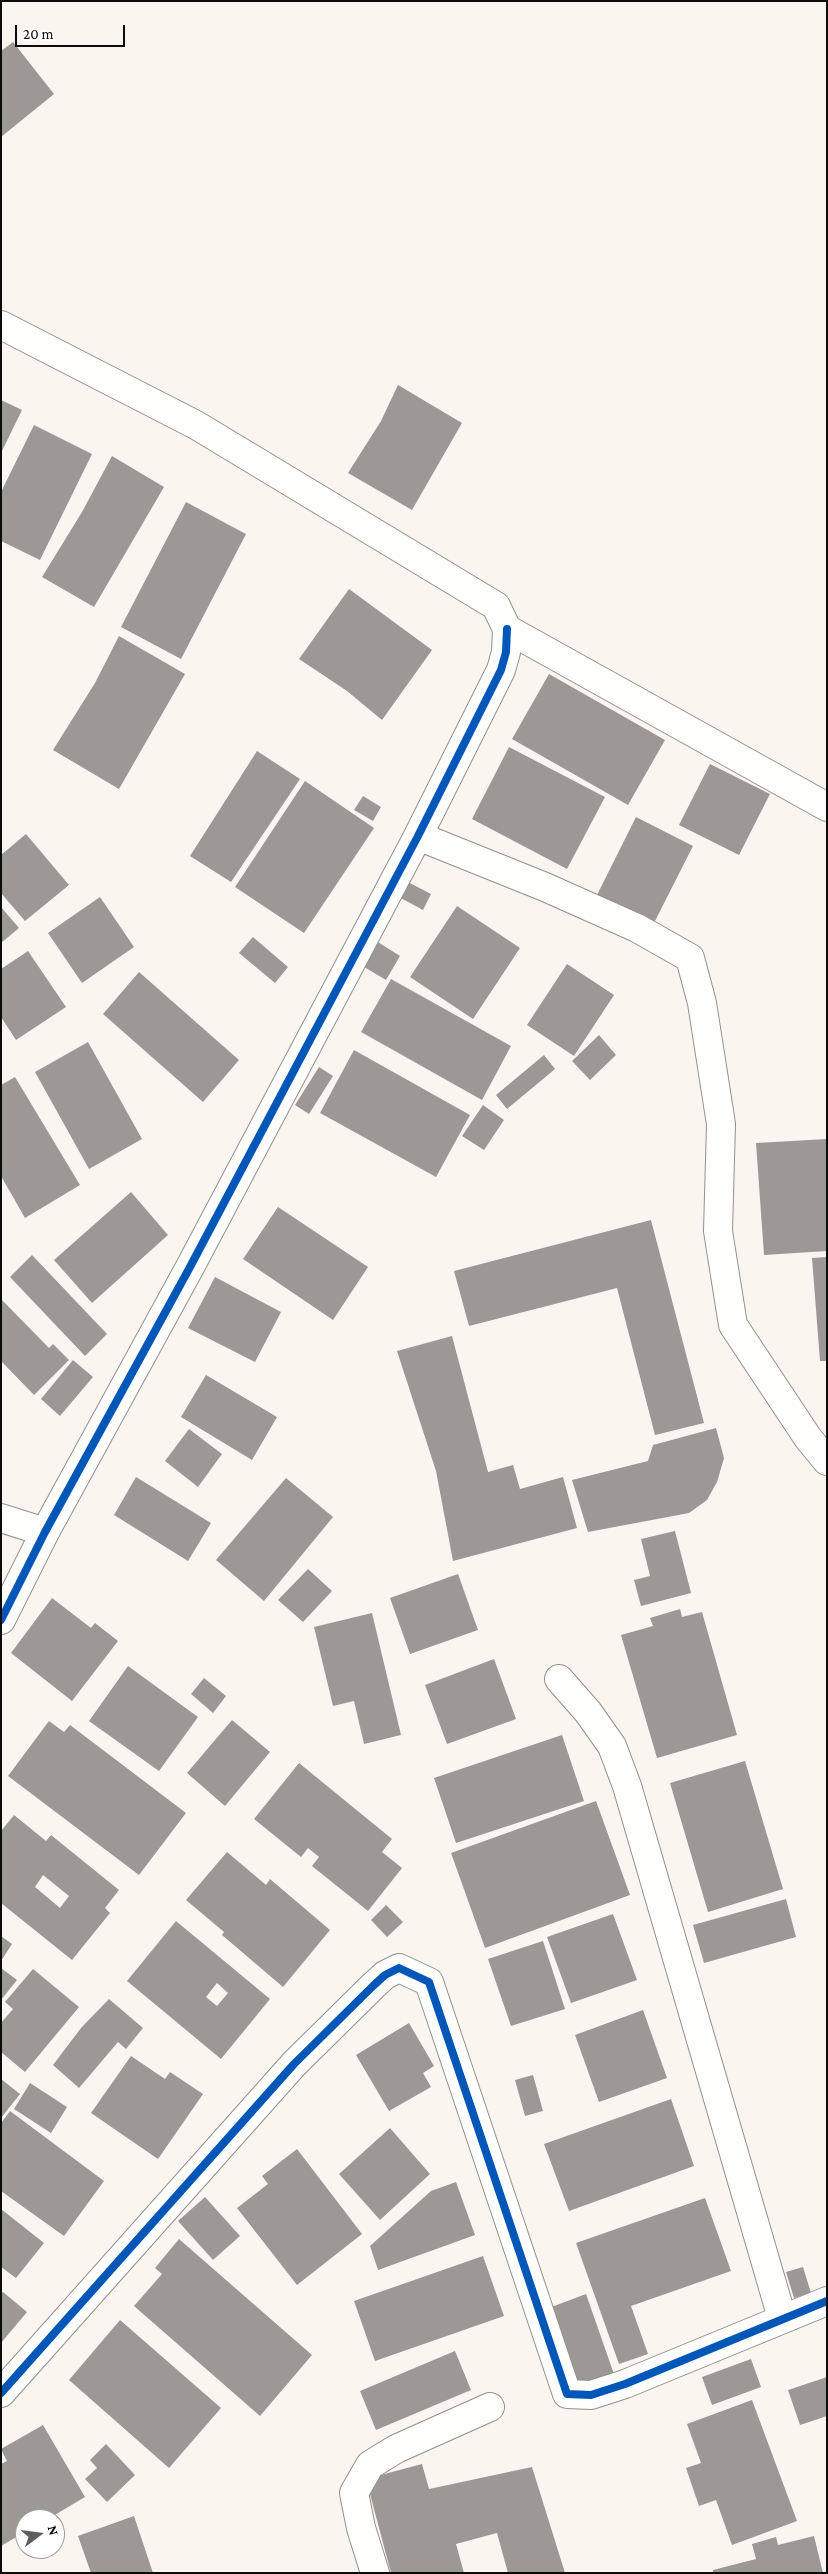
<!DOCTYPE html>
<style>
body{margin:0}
#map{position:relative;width:828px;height:2574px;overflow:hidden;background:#faf5ee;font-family:"Crimson Pro",serif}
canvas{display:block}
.frame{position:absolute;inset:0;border:2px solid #0b0b0b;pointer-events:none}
.north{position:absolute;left:15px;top:2509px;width:50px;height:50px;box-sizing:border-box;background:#fff;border:1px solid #9d9d9d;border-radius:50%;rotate:75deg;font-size:14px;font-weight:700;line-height:20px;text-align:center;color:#0b0b0b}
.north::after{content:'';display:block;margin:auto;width:18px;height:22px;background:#5f5d5a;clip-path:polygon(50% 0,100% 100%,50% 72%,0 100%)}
.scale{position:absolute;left:15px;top:25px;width:110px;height:22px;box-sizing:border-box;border:2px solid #0b0b0b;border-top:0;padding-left:6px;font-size:15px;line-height:18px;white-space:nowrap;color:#0b0b0b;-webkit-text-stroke:4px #fff;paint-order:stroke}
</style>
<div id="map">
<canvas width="828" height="2574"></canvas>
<div class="frame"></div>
<div class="north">N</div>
<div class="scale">20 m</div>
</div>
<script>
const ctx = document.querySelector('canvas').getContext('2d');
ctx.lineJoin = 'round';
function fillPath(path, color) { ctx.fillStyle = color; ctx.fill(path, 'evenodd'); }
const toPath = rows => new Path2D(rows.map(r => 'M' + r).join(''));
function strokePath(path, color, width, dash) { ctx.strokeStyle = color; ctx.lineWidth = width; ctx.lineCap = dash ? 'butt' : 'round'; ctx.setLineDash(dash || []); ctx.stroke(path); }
fillPath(toPath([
 [13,42,54,94,1,137,1,51],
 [398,385,462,423,412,510,348,473,381,421],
 [1,400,22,410,1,453],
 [34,425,92,454,40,560,1,541,1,492],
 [112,456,164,487,94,607,42,577,82,512],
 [186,502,246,534,181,659,121,627],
 [349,589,432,650,382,720,347,691,299,659],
 [119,636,185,674,119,789,53,750,95,683],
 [549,674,665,740,628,805,512,739],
 [509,747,605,797,567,869,472,819],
 [257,751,300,779,231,882,190,856],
 [710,764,770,794,739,855,679,825],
 [305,781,374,828,304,933,235,887],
 [363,796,381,807,373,821,354,810],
 [636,817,693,846,654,923,597,895],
 [26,834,69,885,25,921,1,893,1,855],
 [406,881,431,894,423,910,397,896],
 [100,897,134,947,82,983,48,933],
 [457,906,520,948,473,1019,410,977],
 [1,907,19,928,1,943],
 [253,937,288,967,275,983,239,953],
 [373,939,400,956,386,980,359,964],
 [28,951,66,1007,16,1040,1,1017,1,969],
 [567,964,614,995,574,1056,527,1025],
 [139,972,239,1060,203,1102,103,1014],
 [391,979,511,1046,482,1100,361,1032],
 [599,1035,616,1055,590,1080,572,1061],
 [88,1042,142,1139,89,1169,35,1072],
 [354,1050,470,1115,436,1177,320,1113],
 [544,1055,555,1069,507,1109,496,1095],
 [319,1067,333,1076,309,1114,295,1105],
 [15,1077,80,1185,25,1218,1,1176,1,1085],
 [483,1105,504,1120,484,1150,462,1136],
 [827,1139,827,1251,764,1255,756,1143],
 [131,1192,168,1235,92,1303,54,1260],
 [278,1207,368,1267,333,1320,243,1259],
 [651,1220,704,1423,655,1435,617,1288,469,1326,454,1271],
 [32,1255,107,1334,85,1356,10,1277],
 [827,1257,827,1361,820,1361,812,1258],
 [215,1277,281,1312,255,1362,188,1328],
 [1,1299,49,1348,53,1344,69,1360,34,1395,1,1361],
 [452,1336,488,1472,513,1465,520,1489,563,1477,577,1528,453,1561,436,1471,397,1351],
 [73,1360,93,1377,60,1416,41,1399],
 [206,1375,277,1417,252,1460,181,1417],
 [716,1428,724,1458,717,1482,707,1500,689,1513,588,1532,572,1480,648,1461,653,1445],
 [189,1429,222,1454,198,1487,165,1461],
 [136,1477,211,1523,188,1561,114,1515],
 [286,1478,333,1517,264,1601,216,1560],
 [675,1531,691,1593,641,1606,634,1580,650,1576,641,1539],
 [308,1569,332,1591,303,1622,278,1600],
 [458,1574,478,1630,410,1654,390,1598],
 [52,1598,91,1628,95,1623,118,1641,72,1701,11,1653],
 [680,1609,682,1617,702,1612,737,1735,657,1758,621,1635,653,1626,650,1618],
 [372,1613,401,1735,364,1744,354,1701,333,1706,314,1627],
 [494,1659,516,1719,447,1744,425,1685],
 [128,1666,198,1717,159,1771,89,1721],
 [204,1678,226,1696,213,1713,191,1694],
 [232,1720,270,1752,225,1806,187,1773],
 [49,1721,64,1732,70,1725,186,1813,139,1875,8,1776],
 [562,1735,584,1801,456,1843,434,1778],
 [745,1761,783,1889,708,1912,670,1783],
 [299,1763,392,1839,382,1852,402,1868,368,1911,312,1866,319,1857,308,1848,301,1857,254,1819],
 [596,1801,630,1895,485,1948,451,1853],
 [14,1815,46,1841,51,1835,119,1890,105,1908,110,1913,72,1960,1,1903,1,1831],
 [43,1875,69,1896,60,1908,35,1887],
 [227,1852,266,1885,270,1879,330,1930,283,1987,222,1935,224,1932,186,1900],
 [786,1899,796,1937,704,1963,693,1925],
 [386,1905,403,1922,387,1937,371,1920],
 [613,1914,637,1980,571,2003,547,1937],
 [176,1921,270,1999,221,2059,127,1981],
 [217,1983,228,1993,217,2006,206,1997],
 [1,1936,12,1944,1,1961],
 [543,1941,565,2009,511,2026,488,1959],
 [1,1968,17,1980,1,2000],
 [33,1969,79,2007,25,2072,1,2052,1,2023,13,2009,5,2002],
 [109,1999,143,2028,126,2049,118,2042,79,2088,53,2065,81,2028],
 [643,2010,667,2078,599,2102,575,2035],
 [409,2023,434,2066,423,2073,431,2087,389,2111,356,2055],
 [131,2056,165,2079,170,2072,203,2094,158,2159,91,2113],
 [533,2075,543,2111,525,2116,515,2080],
 [1,2079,20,2094,1,2118],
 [30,2083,67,2107,51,2133,14,2109],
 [671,2099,694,2166,569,2211,544,2144],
 [10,2111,104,2181,64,2236,1,2191,1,2123],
 [390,2128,430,2174,380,2220,339,2174],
 [297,2149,362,2234,297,2285,237,2208,268,2184,262,2176],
 [456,2182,475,2235,378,2270,370,2246,431,2191],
 [205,2197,240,2236,213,2260,178,2221],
 [705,2198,731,2271,631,2306,648,2354,619,2364,576,2243],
 [1,2209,44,2243,16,2278,1,2267],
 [179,2239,312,2355,260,2416,134,2306,162,2274,155,2268],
 [483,2256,504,2316,375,2361,354,2301],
 [803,2267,811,2293,794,2298,786,2272],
 [3,2292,27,2312,1,2343,1,2294],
 [586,2294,615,2377,574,2391,546,2309],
 [120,2320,221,2408,169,2468,69,2380],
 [455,2351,471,2390,376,2430,360,2391],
 [751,2359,761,2387,712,2405,702,2377],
 [827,2377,827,2416,800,2425,788,2390],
 [752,2400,797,2521,732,2545,716,2500,699,2506,686,2468,701,2463,687,2424],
 [43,2425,85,2497,48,2519,25,2519,25,2532,1,2546,1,2464,7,2461,1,2449],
 [106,2444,135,2475,107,2502,85,2479,97,2468,90,2460],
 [422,2464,429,2489,532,2467,565,2573,508,2573,497,2533,456,2544,464,2573,391,2573,366,2479],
 [134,2516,153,2573,91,2573,78,2536],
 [814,2536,823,2573,713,2573,713,2570,756,2559,752,2544,776,2537,778,2545]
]), '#9c9894');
const minor = toPath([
 [1,325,196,425,496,606,507,629,827,807],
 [418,836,545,887,637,928,690,958,702,1003,721,1124,718,1231,733,1325,808,1438,827,1461],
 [1,1518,45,1532],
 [1,1620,45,1532,190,1267,418,836,501,670,506,652,507,629],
 [559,1679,588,1712,612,1746,627,1786,782,2318],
 [1,2393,294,2064,373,1986,385,1975,399,1968,429,1982,567,2394,591,2395,625,2384,827,2301],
 [375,2573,361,2528,354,2493,370,2465,396,2449,490,2407]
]);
strokePath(minor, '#93908d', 30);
strokePath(minor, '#fefefc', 28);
strokePath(toPath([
 [1,1620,45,1532,190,1267,418,836,501,670,506,652,507,629],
 [1,2393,294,2064,373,1986,385,1975,399,1968,429,1982,567,2394,591,2395,625,2384,827,2301]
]), '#0057b8', 8);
</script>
